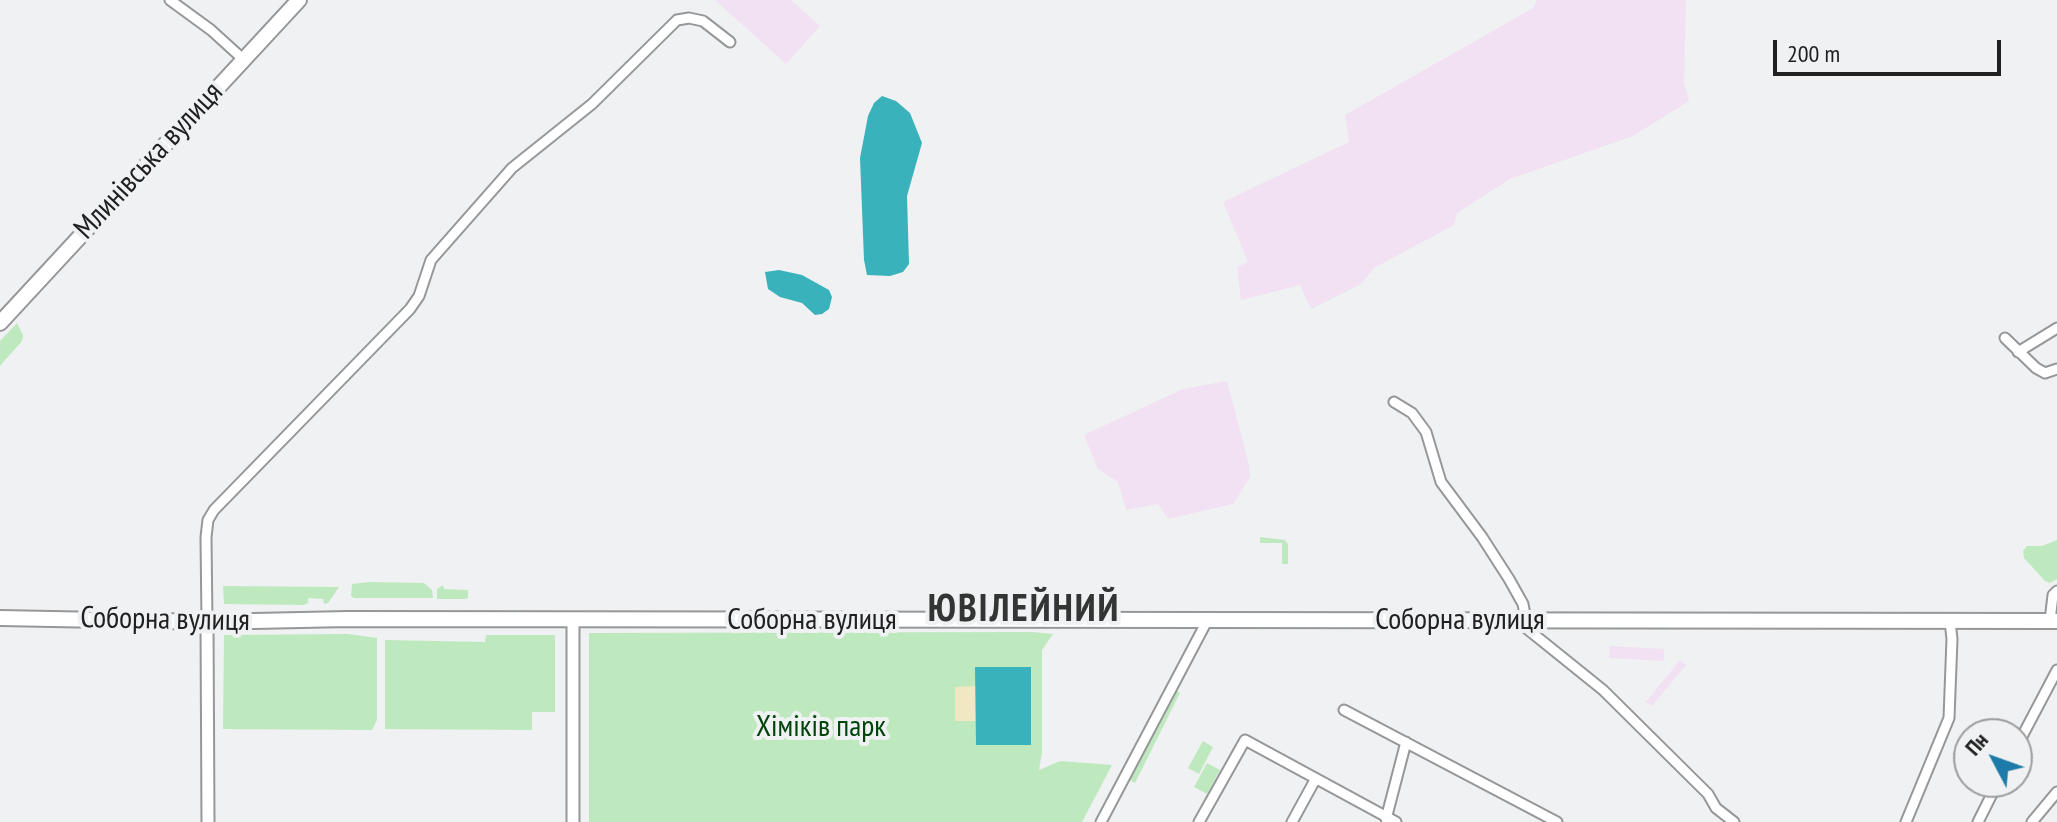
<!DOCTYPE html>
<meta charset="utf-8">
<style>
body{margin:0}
#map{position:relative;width:2057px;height:822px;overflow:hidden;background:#f0f1f2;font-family:"PT Sans Narrow",sans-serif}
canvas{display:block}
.north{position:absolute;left:1953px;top:718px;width:80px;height:80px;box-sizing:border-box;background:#f0f1f2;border:2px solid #9d9d9e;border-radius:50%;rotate:311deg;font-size:22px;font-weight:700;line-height:32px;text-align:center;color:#202021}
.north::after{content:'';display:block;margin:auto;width:28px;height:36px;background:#1c7ba8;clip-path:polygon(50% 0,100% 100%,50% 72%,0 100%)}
.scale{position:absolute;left:1773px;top:40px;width:228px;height:36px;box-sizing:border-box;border:4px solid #202021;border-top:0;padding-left:10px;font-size:24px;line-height:28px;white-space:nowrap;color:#202021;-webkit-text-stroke:6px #f0f1f2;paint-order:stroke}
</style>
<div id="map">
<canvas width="2057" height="822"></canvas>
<div class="north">Пн</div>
<div class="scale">200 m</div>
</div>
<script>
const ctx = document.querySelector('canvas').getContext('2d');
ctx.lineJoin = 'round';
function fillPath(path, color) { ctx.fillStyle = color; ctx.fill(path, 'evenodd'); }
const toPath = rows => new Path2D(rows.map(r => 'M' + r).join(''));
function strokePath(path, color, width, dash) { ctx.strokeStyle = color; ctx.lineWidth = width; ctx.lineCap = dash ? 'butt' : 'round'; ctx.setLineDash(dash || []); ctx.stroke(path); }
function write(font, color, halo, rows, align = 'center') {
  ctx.font = font + ' "PT Sans Narrow",sans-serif'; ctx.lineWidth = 8; ctx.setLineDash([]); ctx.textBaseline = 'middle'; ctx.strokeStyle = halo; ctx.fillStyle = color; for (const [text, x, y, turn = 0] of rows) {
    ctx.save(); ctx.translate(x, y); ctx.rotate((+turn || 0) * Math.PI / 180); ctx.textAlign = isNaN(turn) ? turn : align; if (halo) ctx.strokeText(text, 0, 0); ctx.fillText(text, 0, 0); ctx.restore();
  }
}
fillPath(toPath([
 [715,0,791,0,820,26,786,64],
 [1537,0,1686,0,1684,82,1689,101,1633,136,1510,179,1457,213,1454,225,1374,268,1361,284,1311,309,1300,285,1241,300,1237,267,1248,262,1223,202,1349,142,1345,115,1533,8],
 [1227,381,1249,465,1250,477,1233,504,1168,519,1158,504,1126,510,1118,482,1098,469,1084,435,1183,389],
 [1610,646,1664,649,1664,661,1609,658],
 [1680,660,1686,665,1652,706,1646,702]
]), '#f1e1f3');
fillPath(toPath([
 [17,323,23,335,22,341,0,366,0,341],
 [1260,537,1285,540,1288,544,1288,564,1282,564,1282,543,1260,543],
 [2057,540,2057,579,2050,583,2045,581,2024,558,2023,551,2027,546,2042,546],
 [370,582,424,583,432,590,433,598,354,598,351,596,352,584],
 [443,585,444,589,468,590,468,597,466,599,437,599,437,589],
 [223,586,339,587,328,603,324,604,323,599,308,598,308,603,304,605,224,604],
 [1033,632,1053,634,1042,650,1042,752,1039,770,1060,761,1112,765,1082,822,589,822,589,633],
 [348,634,377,638,377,720,372,730,223,729,224,635],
 [486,635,555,635,555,712,532,712,532,730,385,729,385,640,485,642],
 [1177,691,1180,693,1135,783,1130,780],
 [1203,741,1213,747,1199,774,1188,768],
 [1207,763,1220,770,1207,794,1194,787]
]), '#bee9bf');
fillPath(toPath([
 [976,686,976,721,955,721,955,687]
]), '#f1e7c2');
fillPath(toPath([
 [882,96,896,101,910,113,922,143,907,196,909,264,903,272,890,276,867,275,864,260,860,158,868,116,874,103],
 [779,270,802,275,829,290,832,297,829,309,822,314,815,315,802,303,780,297,768,289,765,272],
 [975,667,1031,667,1031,745,976,745]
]), '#3ab2bc');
const minor = toPath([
 [170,0,211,30,244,60],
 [2005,338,2036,368,2045,373,2057,369],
 [2018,352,2057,328],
 [1394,402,1412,413,1426,432,1441,482,1482,537,1509,579,1523,604,1526,620],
 [2050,621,2053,595,2057,591],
 [207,622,206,537,208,520,214,510,410,309,419,296,431,260,512,168,592,104,677,20,689,18,703,21,730,42],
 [1526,628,1603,690,1708,794,1716,808,1734,822],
 [1344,710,1557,822],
 [2017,746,2057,670],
 [1386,819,1406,742],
 [1101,822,1207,621],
 [1199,822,1245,740,1396,822],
 [1292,822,1315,780],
 [1906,822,1949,718,1952,639,1950,621],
 [1978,822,1998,782],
 [2032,822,2057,792]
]);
const tertiary = toPath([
 [573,620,573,822],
 [207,622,208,822]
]);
const secondary = toPath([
 [0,323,299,0]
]);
const primary = toPath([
 [0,618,207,622,348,619,2057,621]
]);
strokePath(minor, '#969798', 13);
strokePath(tertiary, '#969798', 15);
strokePath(secondary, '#969798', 18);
strokePath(primary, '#969798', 18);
strokePath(minor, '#fff', 9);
strokePath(tertiary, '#fff', 11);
strokePath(secondary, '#fff', 14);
strokePath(primary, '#fff', 14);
write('30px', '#202021', '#f0f1f2', [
 ["Млинівська вулиця",149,161,-47],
 ["Соборна вулиця",165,620,1],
 ["Соборна вулиця",812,620],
 ["Соборна вулиця",1460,620]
]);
write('30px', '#00450c', '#f0f1f2', [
 ["Хіміків парк",821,727]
]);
ctx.letterSpacing = '2px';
write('bold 38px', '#333434', '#f0f1f2', [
 ["ЮВІЛЕЙНИЙ",1024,610]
]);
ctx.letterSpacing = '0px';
</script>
